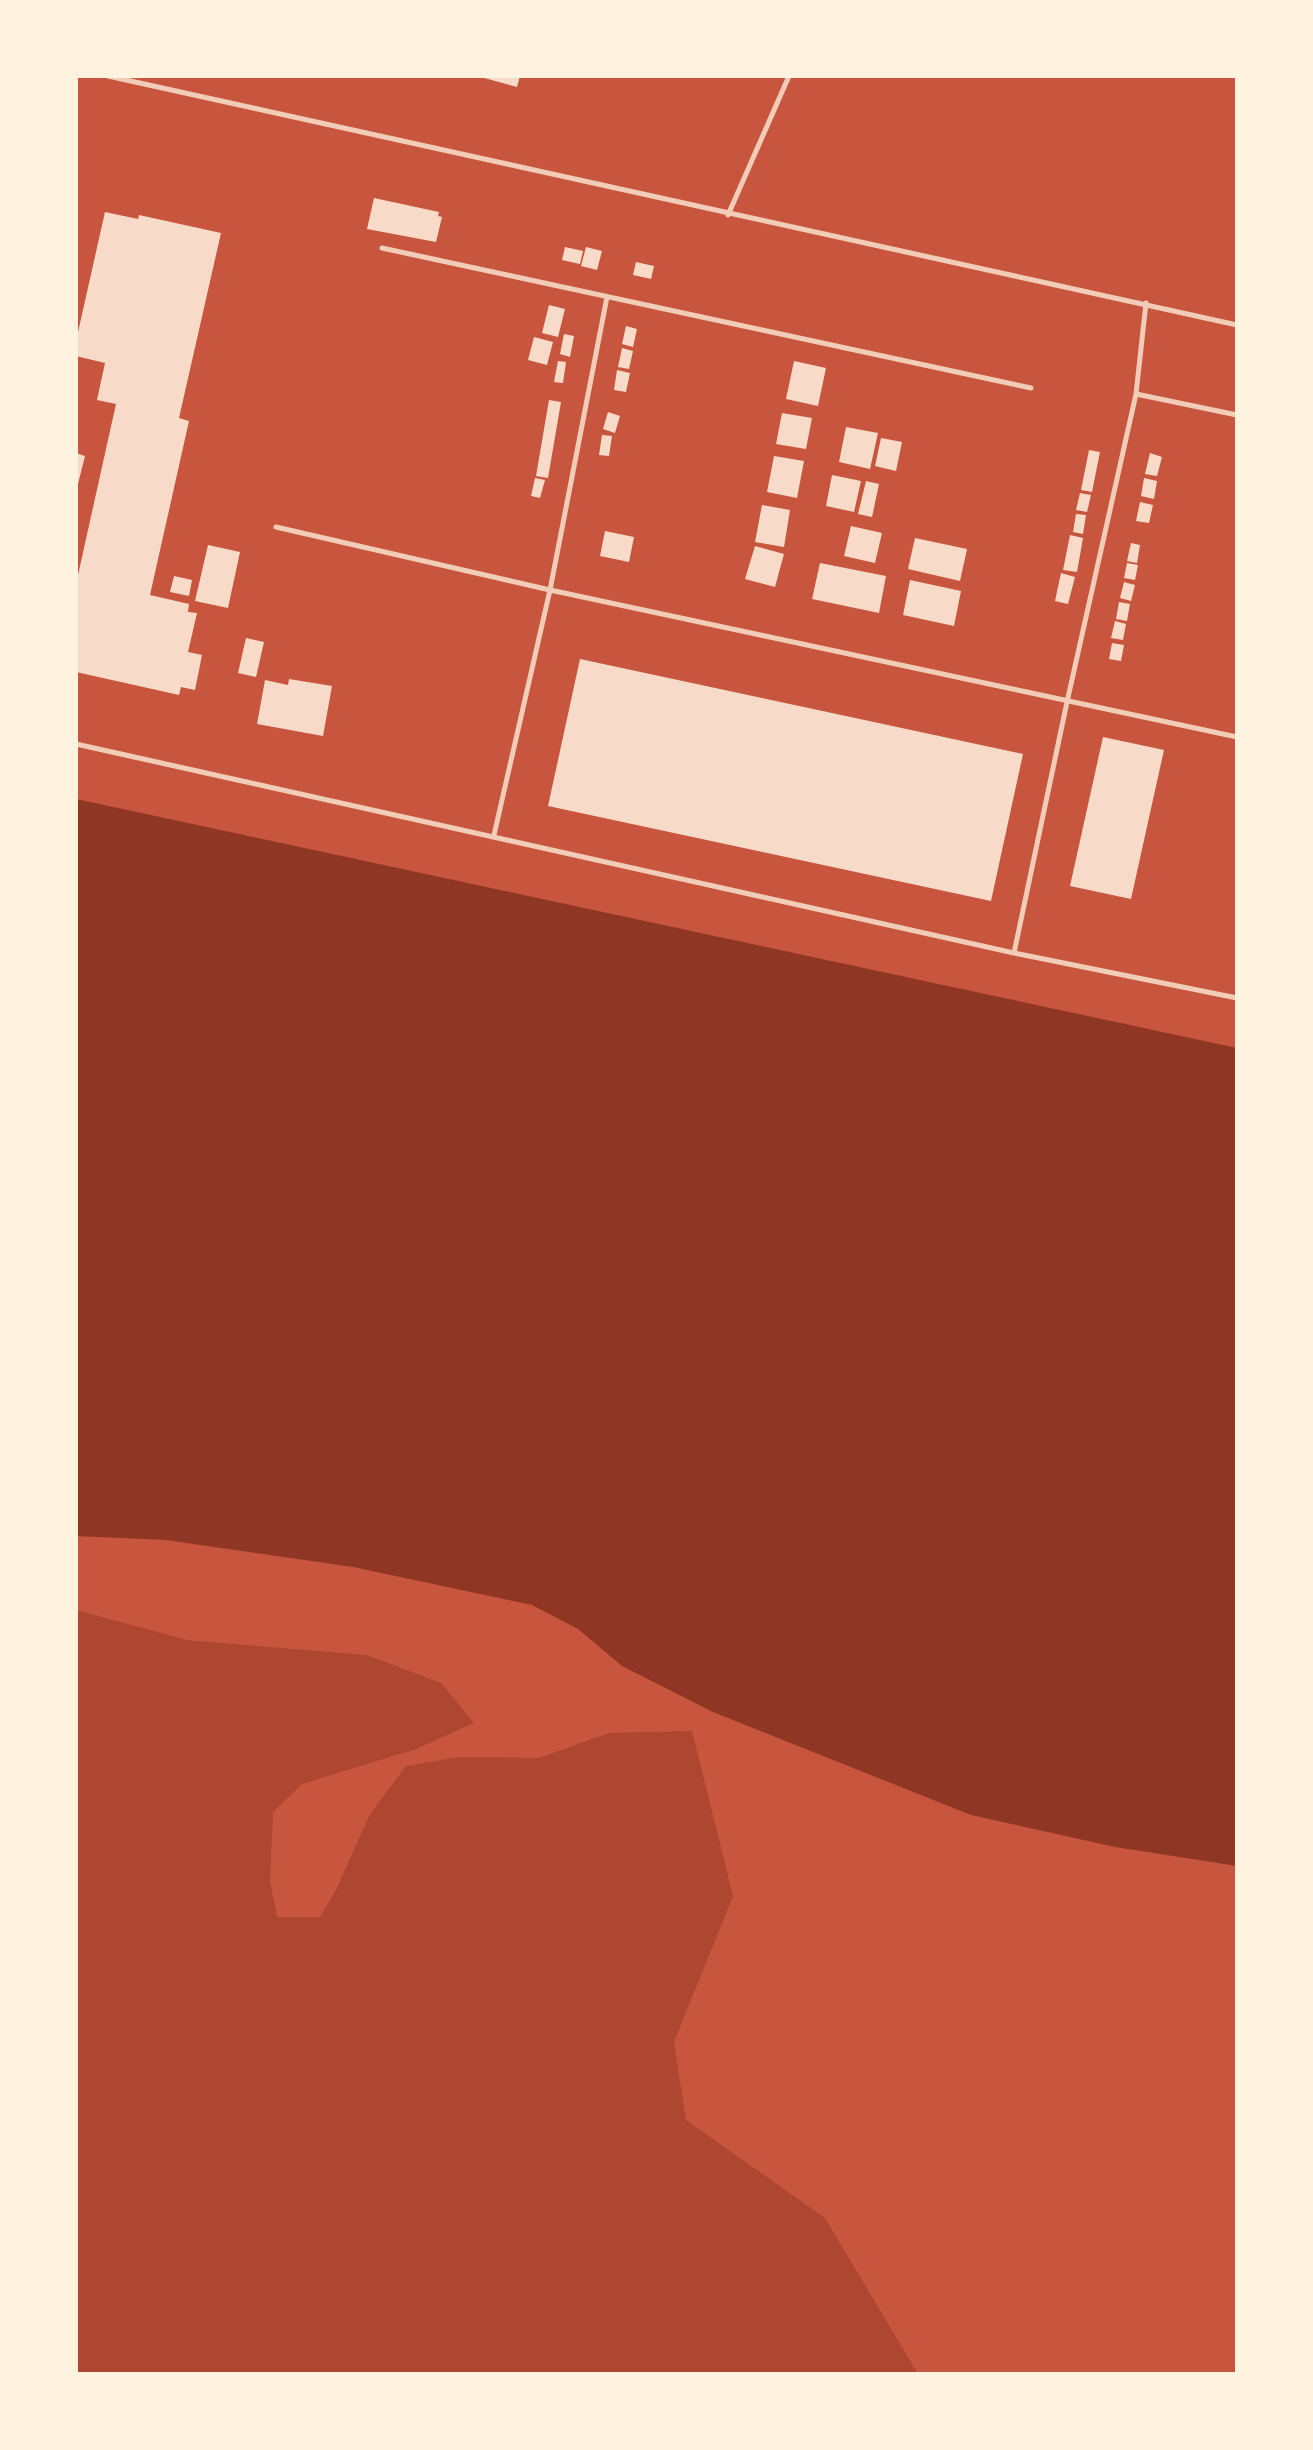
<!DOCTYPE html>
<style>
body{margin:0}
#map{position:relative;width:1313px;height:2450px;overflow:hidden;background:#c8553d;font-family:"Varela Round",sans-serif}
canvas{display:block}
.frame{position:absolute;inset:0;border:78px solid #fff3e0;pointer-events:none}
</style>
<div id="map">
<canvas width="1313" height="2450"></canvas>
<div class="frame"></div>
</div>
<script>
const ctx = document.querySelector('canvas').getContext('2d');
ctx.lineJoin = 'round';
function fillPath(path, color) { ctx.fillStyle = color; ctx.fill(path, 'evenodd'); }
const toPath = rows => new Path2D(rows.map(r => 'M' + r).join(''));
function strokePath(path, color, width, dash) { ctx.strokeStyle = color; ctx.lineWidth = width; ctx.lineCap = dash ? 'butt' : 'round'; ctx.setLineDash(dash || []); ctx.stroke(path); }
fillPath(toPath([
 [76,1610,187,1640,367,1655,441,1683,474,1723,416,1749,302,1784,273,1812,270,1881,277,1917,320,1917,336,1890,370,1814,406,1766,458,1757,539,1758,609,1733,692,1731,733,1896,674,2042,686,2120,825,2218,918,2374,76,2374]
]), '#ae4732');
fillPath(toPath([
 [76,799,1237,1048,1237,1866,1115,1847,971,1815,713,1712,622,1666,578,1629,532,1605,353,1567,166,1540,76,1536]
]), '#8f3625');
fillPath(toPath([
 [477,76,520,76,517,87],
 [374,198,439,212,438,216,442,217,436,242,367,229],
 [105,212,138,219,139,215,221,233,179,418,189,421,150,595,189,604,188,612,197,613,188,652,202,655,195,690,181,687,179,695,76,672,76,584,116,404,97,400,105,363,76,356,76,341],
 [565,247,583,251,580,264,562,260],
 [586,247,602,251,597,270,581,266],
 [636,262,654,266,651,279,633,275],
 [549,305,565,309,558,337,542,333],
 [626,326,637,329,633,347,622,344],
 [564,334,574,336,570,357,560,354],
 [534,337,553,342,547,365,528,360],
 [622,348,633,351,629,369,618,367],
 [558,361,566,362,563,383,554,382],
 [794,361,826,368,818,406,786,399],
 [617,370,630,373,626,392,614,390],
 [549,400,561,402,548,478,536,476],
 [608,412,620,416,615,433,603,429],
 [782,413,812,418,806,449,776,444],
 [846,427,878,433,870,469,839,462],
 [602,435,612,436,609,456,599,455],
 [881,438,902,442,896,471,875,466],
 [1089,450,1100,452,1092,492,1081,490],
 [76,453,85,456,77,488,76,488],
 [1150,453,1162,457,1157,476,1145,474],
 [774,456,804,461,797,498,767,492],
 [832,475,861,481,854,512,826,506],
 [535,478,545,480,540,498,531,496],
 [1144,478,1157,481,1154,499,1141,496],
 [866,481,879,484,872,517,858,514],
 [1080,493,1091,495,1087,512,1076,510],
 [1140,502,1153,505,1149,523,1136,521],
 [762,505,790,510,784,547,755,542],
 [1076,514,1086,515,1083,534,1073,532],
 [851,526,882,533,875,563,844,556],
 [605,531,634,537,629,562,600,556],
 [1070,535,1083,538,1077,572,1063,570],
 [915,538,967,549,960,581,908,569],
 [1131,543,1140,545,1137,563,1127,561],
 [208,545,240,552,228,608,195,601],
 [755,546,784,554,775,587,745,579],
 [820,563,886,576,879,613,812,599],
 [1127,563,1138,565,1135,580,1124,578],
 [1061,573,1075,577,1068,604,1055,601],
 [174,576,192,580,189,596,170,592],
 [910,580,961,591,954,626,903,615],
 [1124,582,1135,585,1131,601,1120,598],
 [1119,602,1130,604,1127,621,1116,619],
 [1115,621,1126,624,1123,640,1111,638],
 [246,638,264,642,256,677,238,673],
 [1112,643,1124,645,1121,661,1109,659],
 [580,659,1023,754,991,901,548,806],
 [289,679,332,686,323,736,257,724,265,680,288,685],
 [1103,737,1164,750,1131,899,1070,886]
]), '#f7dbc8');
strokePath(toPath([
 [108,76,1237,325],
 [728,215,789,76],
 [382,248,1031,388],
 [1136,394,1237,415],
 [276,527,550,590,1237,737],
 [76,744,1014,953,1237,998],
 [494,835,550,590,607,297],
 [1014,953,1067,702,1136,394,1146,303]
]), '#f1ccb7', 5);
</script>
